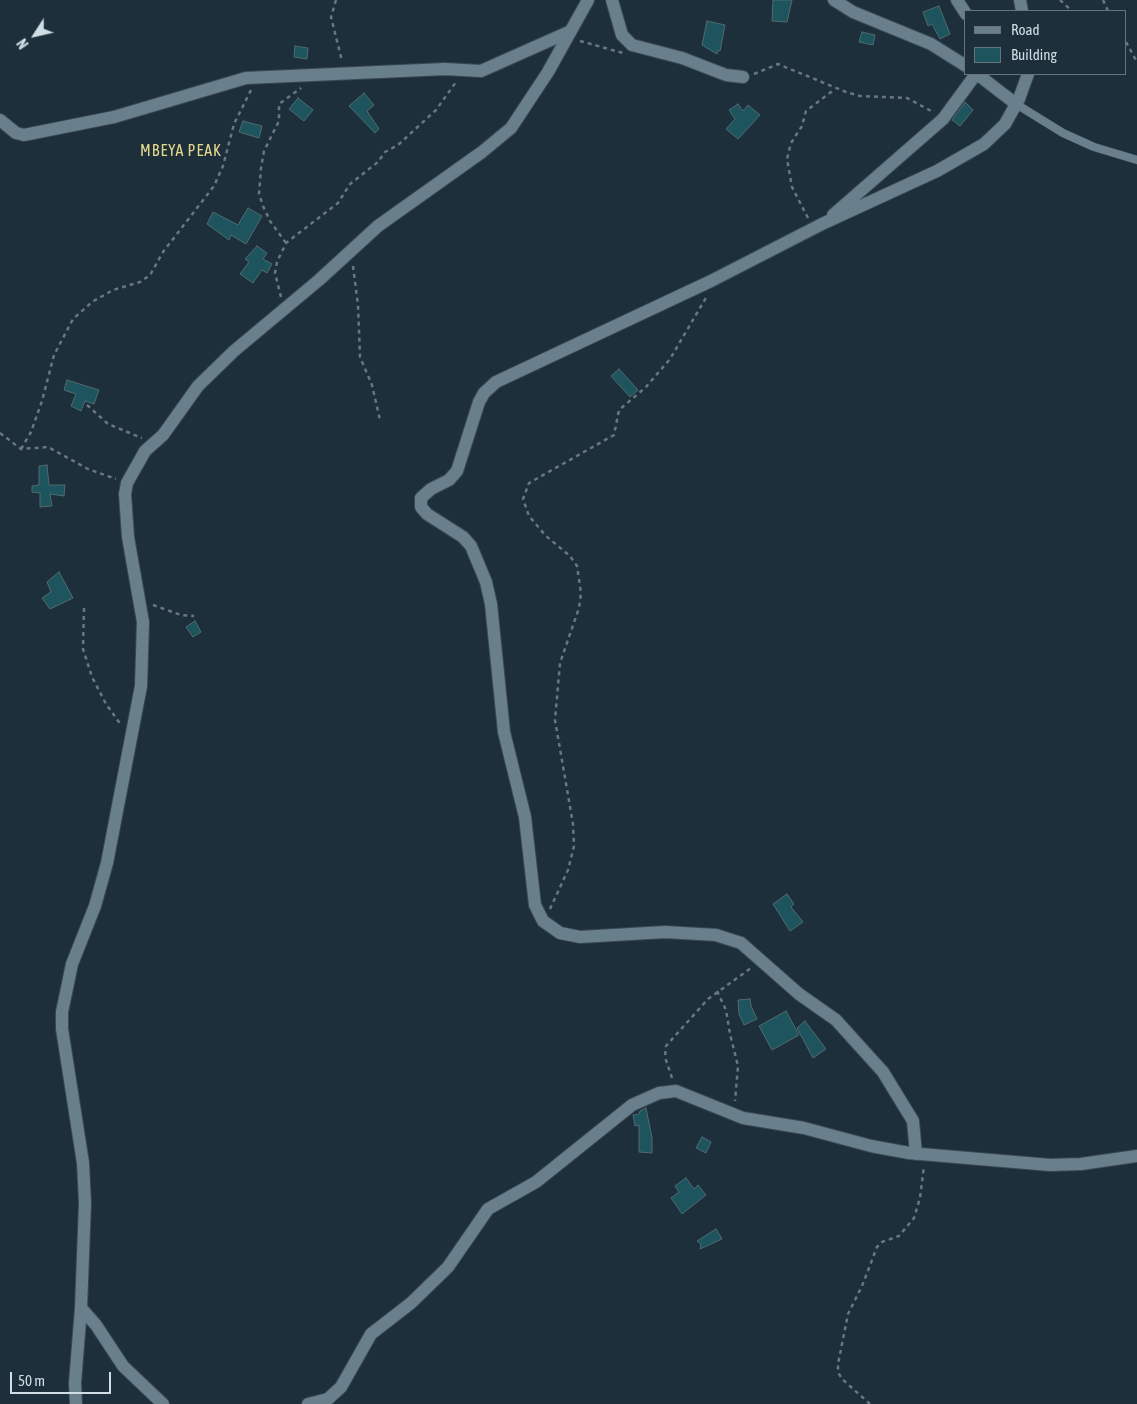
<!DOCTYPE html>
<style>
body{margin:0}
#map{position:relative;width:1137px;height:1404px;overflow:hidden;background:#1d2f3b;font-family:"Asap Condensed",sans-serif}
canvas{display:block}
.legend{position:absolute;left:964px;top:10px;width:162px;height:65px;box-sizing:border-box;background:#1d2f3b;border:1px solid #65757f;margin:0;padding:6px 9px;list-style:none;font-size:15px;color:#d1dde4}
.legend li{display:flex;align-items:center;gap:10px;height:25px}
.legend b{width:25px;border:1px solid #65757f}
.north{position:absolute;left:10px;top:10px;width:50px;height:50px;-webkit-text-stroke:4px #1d2f3b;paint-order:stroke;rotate:235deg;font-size:14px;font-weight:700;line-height:20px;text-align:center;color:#d1dde4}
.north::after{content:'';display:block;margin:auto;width:18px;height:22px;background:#d1dde4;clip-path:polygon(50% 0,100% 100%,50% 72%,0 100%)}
.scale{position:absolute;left:10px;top:1372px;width:101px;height:22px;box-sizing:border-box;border:2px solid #d1dde4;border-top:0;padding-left:6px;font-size:15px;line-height:18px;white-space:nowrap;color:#d1dde4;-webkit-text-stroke:4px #1d2f3b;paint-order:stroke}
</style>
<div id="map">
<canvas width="1137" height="1404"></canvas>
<ul class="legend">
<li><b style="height:6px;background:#6a7f8c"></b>Road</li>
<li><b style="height:14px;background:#1d545d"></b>Building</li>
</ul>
<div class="north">N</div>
<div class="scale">50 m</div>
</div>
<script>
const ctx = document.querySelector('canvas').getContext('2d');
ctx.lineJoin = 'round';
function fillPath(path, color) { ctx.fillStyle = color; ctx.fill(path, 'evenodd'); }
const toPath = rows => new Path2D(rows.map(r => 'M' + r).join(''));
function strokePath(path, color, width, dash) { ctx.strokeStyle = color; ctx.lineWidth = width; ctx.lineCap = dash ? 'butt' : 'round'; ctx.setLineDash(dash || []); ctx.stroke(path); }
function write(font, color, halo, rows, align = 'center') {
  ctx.font = font + ' "Asap Condensed",sans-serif'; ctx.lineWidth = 5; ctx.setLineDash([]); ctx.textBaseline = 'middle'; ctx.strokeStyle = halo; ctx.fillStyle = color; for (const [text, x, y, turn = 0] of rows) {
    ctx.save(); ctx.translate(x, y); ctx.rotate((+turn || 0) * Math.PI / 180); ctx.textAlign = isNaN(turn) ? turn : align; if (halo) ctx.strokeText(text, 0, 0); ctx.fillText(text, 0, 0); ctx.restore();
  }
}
const building = toPath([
 [773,0,792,0,787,22,772,21,773,0],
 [939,6,950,34,940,39,932,24,928,26,923,12,939,6],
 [707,21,725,25,720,51,718,50,717,54,702,45,707,21],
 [862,32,875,35,873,45,859,42,862,32],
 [295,46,308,48,307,59,294,57,295,46],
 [364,93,374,105,367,111,379,129,375,133,349,106,364,93],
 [298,98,313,110,304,121,289,109,298,98],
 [965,102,973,110,960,126,952,120,965,102],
 [738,104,743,111,748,105,760,115,738,139,726,129,735,119,729,110,738,104],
 [243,121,262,126,259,138,239,132,243,121],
 [248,208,262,216,246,244,231,235,229,240,207,224,213,212,238,225,248,208],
 [257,246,267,253,263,259,272,264,267,273,262,270,253,283,240,274,249,262,245,259,257,246],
 [619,369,638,390,630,397,611,376,619,369],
 [67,380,99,390,94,404,85,401,81,411,71,406,76,394,64,390,67,380],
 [47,465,49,485,65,485,64,496,50,494,52,506,40,507,40,493,32,492,32,486,39,485,39,466,47,465],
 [59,572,73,598,50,609,42,598,51,592,47,582,59,572],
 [195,621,201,632,193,637,186,627,195,621],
 [787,894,794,904,791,907,803,922,790,931,773,904,787,894],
 [750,999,751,1006,757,1019,744,1025,739,1014,738,1000,750,999],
 [786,1011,799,1035,772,1050,759,1026,786,1011],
 [805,1021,826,1049,813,1058,797,1028,805,1021],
 [646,1108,652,1138,652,1153,639,1152,639,1125,635,1126,633,1115,639,1114,640,1111,646,1108],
 [702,1137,711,1142,706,1153,696,1148,702,1137],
 [686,1178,694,1189,698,1185,706,1195,682,1214,671,1198,679,1192,675,1186,686,1178],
 [716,1229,722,1239,700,1249,701,1244,697,1241,716,1229]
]);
fillPath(building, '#1d545d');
strokePath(building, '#516b70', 1);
const lane = toPath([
 [1016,104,1063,133,1094,147,1137,160]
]);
const street = toPath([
 [612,0,622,35,632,45,682,58,726,75,743,77],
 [834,0,853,12,931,44,966,66],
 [957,0,966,14],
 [1020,0,1022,11],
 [977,74,1016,104],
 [0,120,16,133,24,135,114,117,246,78,445,69,481,71,571,31],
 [833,215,943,119,976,74],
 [916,1154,913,1121,883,1072,836,1020,799,994,741,943,716,935,665,932,580,937,560,933,543,921,535,905,525,817,504,732,491,604,486,582,471,546,463,537,427,514,421,507,421,498,431,489,449,480,457,471,479,402,484,393,496,382,711,281,822,224,937,171,984,144,1005,124,1019,99,1028,74],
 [81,1308,96,1325,123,1366,163,1404],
 [76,1404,75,1383,81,1308,85,1203,83,1163,62,1029,62,1012,72,964,95,906,107,863,141,686,143,622,128,537,125,494,127,483,145,451,163,435,198,386,234,351,319,280,378,226,482,152,511,128,548,72,588,0],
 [308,1404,328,1399,341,1387,371,1334,411,1303,448,1267,488,1209,536,1182,632,1105,659,1093,676,1091,743,1118,804,1128,871,1146,909,1153,1050,1165,1081,1164,1137,1156]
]);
strokePath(lane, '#3a4a54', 9);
strokePath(street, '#3a4a54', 14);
strokePath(toPath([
 [336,0,331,17,342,61],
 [1060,0,1072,11],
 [1103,0,1108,11],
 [580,41,623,53],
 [1126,42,1137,62],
 [754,74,778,64,846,92,860,96,907,98,933,112],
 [808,218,792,187,787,159,791,143,802,126,806,111,835,89],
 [286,243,270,221,263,206,259,194,261,168,264,151,279,121,279,104,301,88],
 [353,266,358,305,360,357,372,385,380,420],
 [281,297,275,273,277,262,286,243,338,203,350,184,378,162,385,152,398,145,436,110,456,82],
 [87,405,108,424,142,438],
 [0,433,21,449,48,447,88,469,116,479],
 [21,449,31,432,42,401,54,355,73,319,92,302,113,290,140,282,150,275,163,252,214,186,223,166,234,124,251,90],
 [153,605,181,615,194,616],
 [84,608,83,649,92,677,106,704,121,725],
 [550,909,568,870,574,846,573,824,555,720,560,663,579,608,581,593,577,566,570,556,546,536,529,516,523,499,529,483,614,435,619,410,646,387,670,359,707,296],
 [717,991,726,1010,730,1034,738,1066,735,1101],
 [672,1078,665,1057,666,1046,708,999,751,968],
 [870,1404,842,1379,838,1372,838,1364,848,1314,862,1286,877,1247,882,1242,899,1236,914,1218,920,1198,924,1166]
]), '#687781', 2.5, [4, 4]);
strokePath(lane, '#6a7f8c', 8);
strokePath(street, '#6a7f8c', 12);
ctx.letterSpacing = '1px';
write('16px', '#e4d88a', '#1d2f3b', [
 ["MBEYA PEAK",181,151]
]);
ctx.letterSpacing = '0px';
</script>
